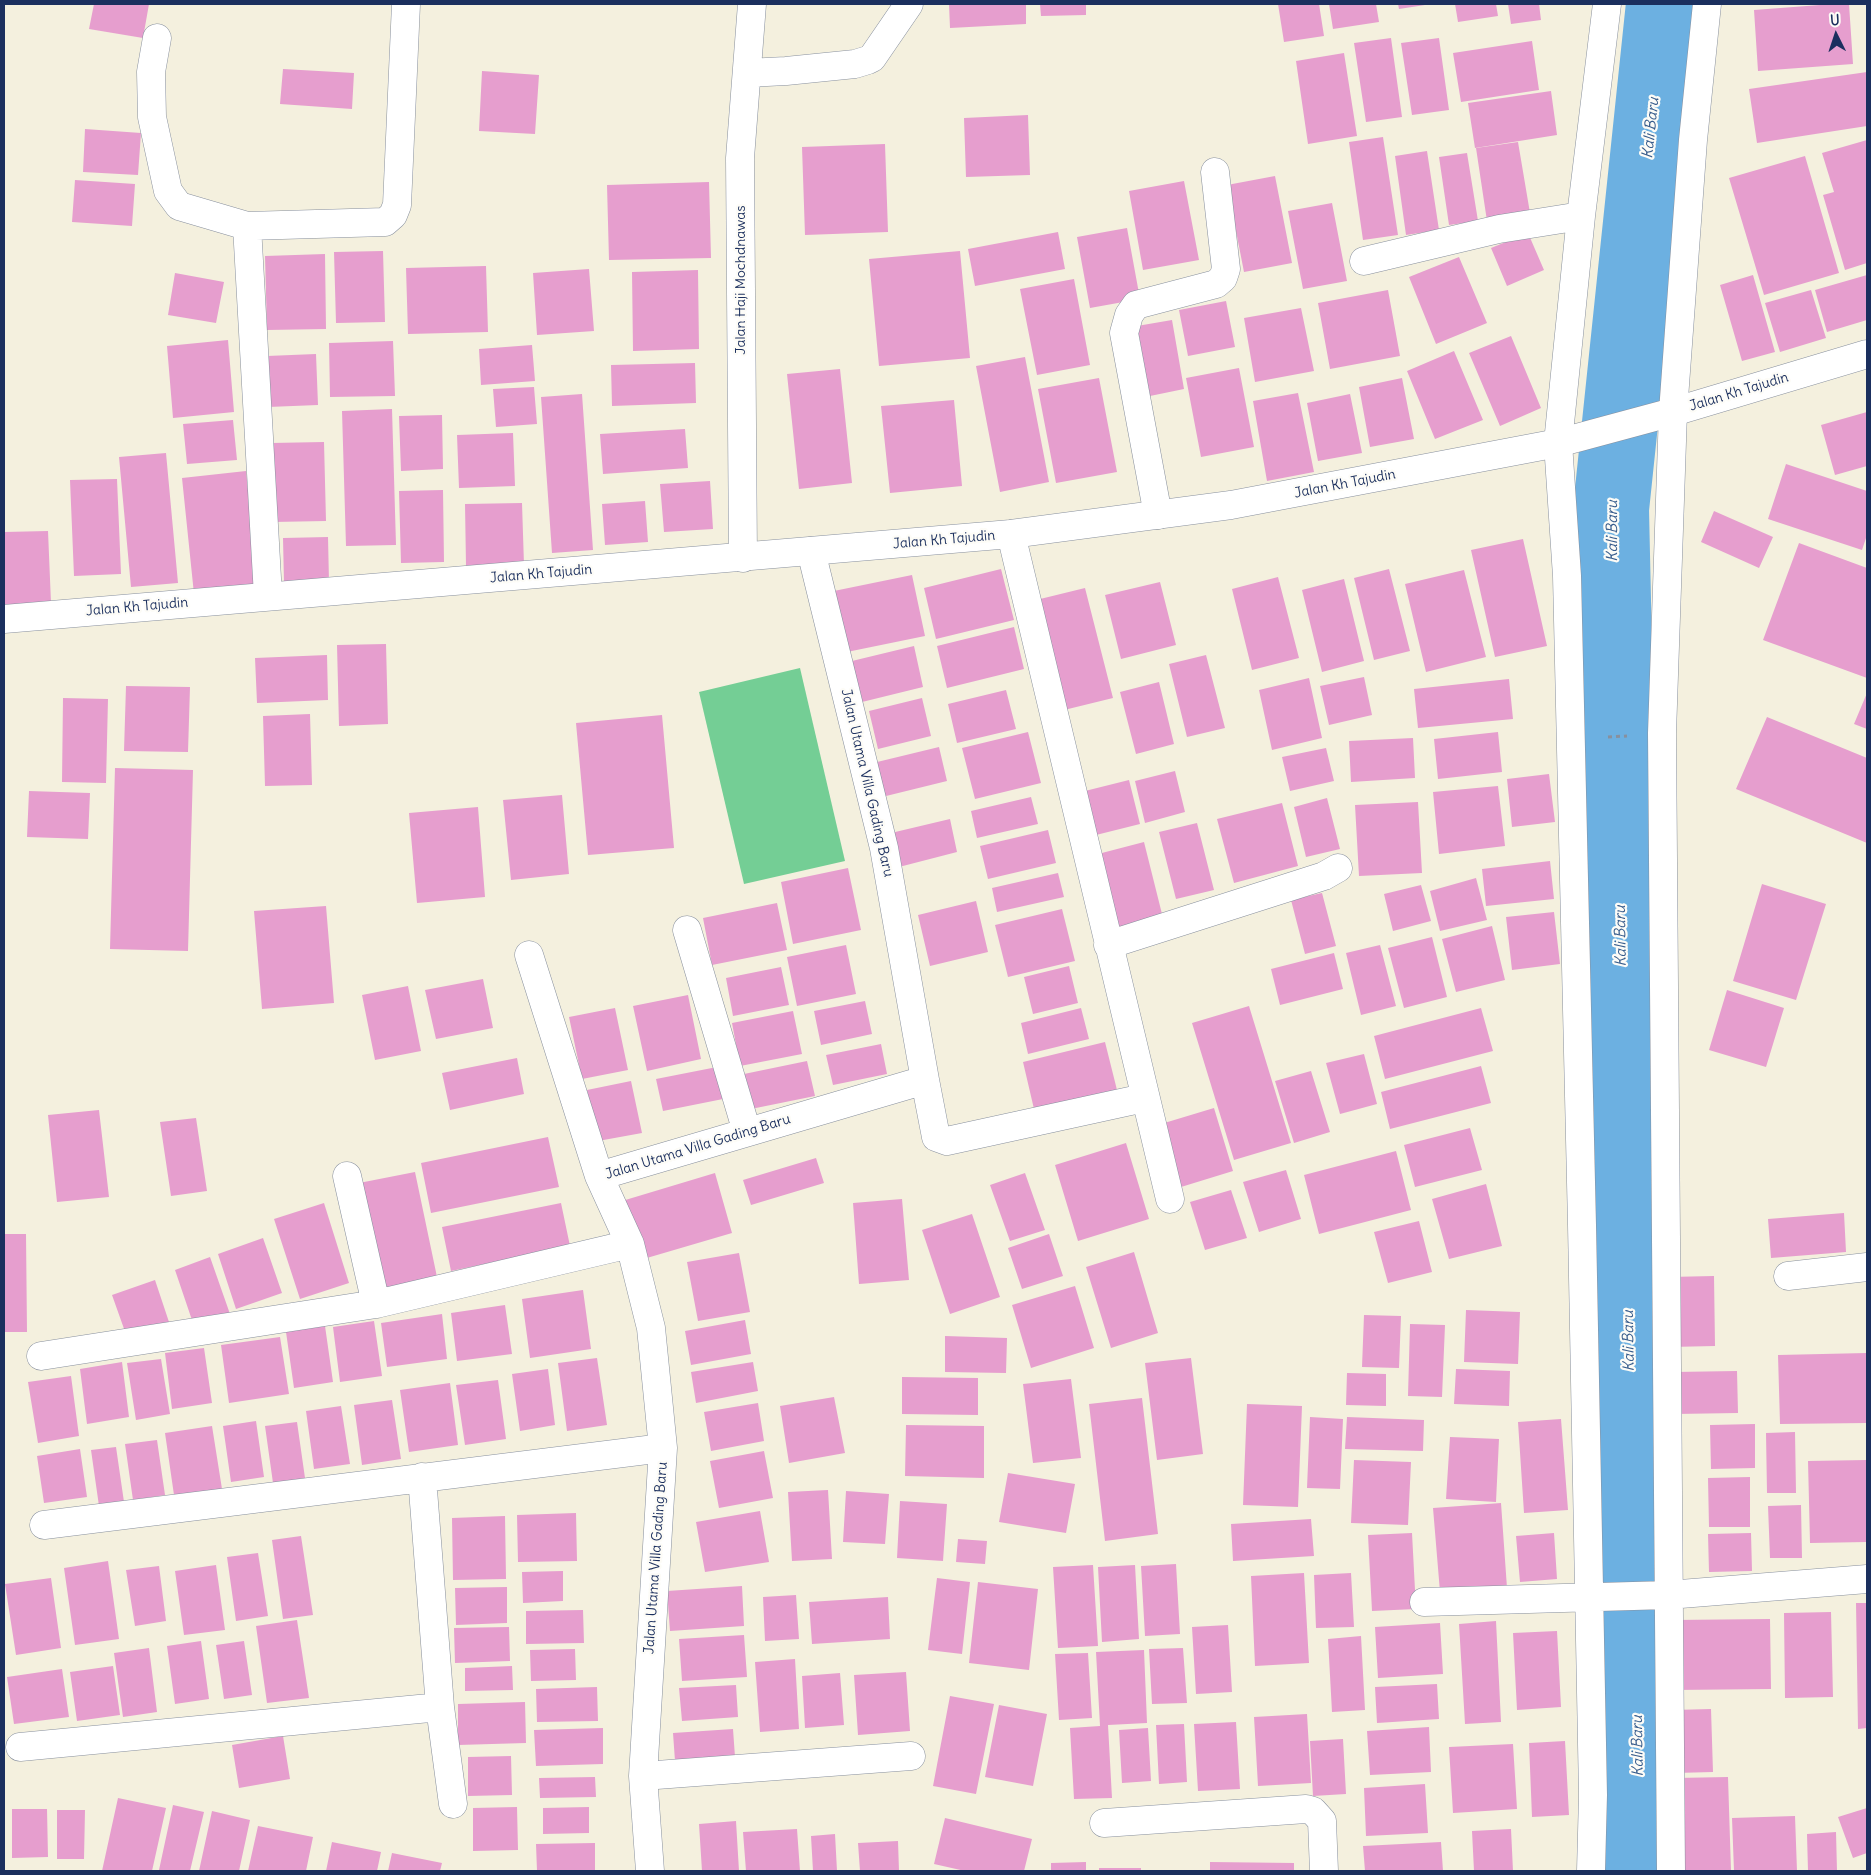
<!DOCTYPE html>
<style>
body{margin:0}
#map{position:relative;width:1871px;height:1875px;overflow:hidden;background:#f4f0de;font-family:Delius,sans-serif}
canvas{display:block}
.frame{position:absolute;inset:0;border:5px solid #1b2f5e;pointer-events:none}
.north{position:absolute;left:1811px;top:10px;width:50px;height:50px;-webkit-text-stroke:4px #fdfcf7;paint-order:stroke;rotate:356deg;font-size:14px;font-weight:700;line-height:20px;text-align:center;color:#1b2f5e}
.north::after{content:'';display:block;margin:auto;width:18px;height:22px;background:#1b2f5e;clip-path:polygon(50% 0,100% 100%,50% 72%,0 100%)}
</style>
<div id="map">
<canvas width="1871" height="1875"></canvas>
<div class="frame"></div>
<div class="north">U</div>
</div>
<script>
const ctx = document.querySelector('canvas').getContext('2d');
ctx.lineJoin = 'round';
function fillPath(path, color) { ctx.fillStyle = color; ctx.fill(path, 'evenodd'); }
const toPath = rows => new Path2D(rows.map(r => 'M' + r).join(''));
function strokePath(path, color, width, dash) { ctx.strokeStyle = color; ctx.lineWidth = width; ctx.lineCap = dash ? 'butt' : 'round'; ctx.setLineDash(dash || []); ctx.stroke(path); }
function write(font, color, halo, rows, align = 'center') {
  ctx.font = font + ' Delius,sans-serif'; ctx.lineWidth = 4.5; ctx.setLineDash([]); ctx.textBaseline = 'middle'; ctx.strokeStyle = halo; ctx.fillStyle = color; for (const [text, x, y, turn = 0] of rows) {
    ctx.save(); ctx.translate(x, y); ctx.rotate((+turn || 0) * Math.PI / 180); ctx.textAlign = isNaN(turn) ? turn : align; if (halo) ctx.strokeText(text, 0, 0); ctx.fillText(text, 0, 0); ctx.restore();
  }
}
fillPath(toPath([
 [800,668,845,861,744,884,699,692]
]), '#74ce95');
strokePath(toPath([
 [1641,1871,1611,509,1664,4]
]), '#6cb0e1', 76);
fillPath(toPath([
 [94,4,149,4,143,38,89,29],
 [949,4,1026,4,1026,24,950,28],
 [1040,4,1086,4,1086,15,1041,16],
 [1278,4,1319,4,1324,36,1284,42],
 [1329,4,1376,4,1379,22,1333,29],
 [1398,4,1425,4,1425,5,1399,9],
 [1455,4,1496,4,1498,16,1458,22],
 [1508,4,1539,4,1541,20,1511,24],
 [1833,4,1849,4,1853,64,1758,71,1754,10],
 [1391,38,1402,117,1366,122,1354,43],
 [1439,38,1449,110,1412,115,1401,43],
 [1532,41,1539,90,1461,102,1453,53],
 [1344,53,1357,136,1308,144,1296,61],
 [283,69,354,73,352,109,280,104],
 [482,71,539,75,535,134,479,131],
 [1867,72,1867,126,1757,143,1749,89],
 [1551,91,1557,135,1475,148,1468,103],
 [1028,115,1030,175,966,177,964,118],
 [85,129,141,133,138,175,83,172],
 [1383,137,1398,235,1363,240,1349,142],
 [1867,140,1867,263,1845,270,1823,195,1834,192,1822,153],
 [1518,142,1530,213,1487,221,1476,148],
 [885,144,888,232,805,235,802,147],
 [1427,151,1439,230,1406,235,1395,156],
 [1467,153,1478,221,1449,225,1439,157],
 [1805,156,1839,273,1764,295,1729,178],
 [1275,176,1292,263,1244,272,1227,185],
 [75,180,135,184,132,226,72,222],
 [1184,181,1199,260,1143,270,1129,191],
 [709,182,711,258,609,260,607,185],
 [1332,203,1347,281,1303,289,1288,211],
 [1127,228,1140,299,1090,308,1077,237],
 [1058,232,1065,269,975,286,968,249],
 [1528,233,1544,270,1507,286,1491,248],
 [383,251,385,322,336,323,334,252],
 [960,251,970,358,879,366,869,259],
 [325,254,326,329,267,330,265,256],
 [1459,257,1487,323,1436,344,1409,277],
 [486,266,488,332,408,334,406,268],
 [589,269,594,331,537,335,533,273],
 [698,270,699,349,633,351,632,272],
 [175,273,224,282,216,323,168,315],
 [1753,275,1775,352,1742,361,1720,285],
 [1867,275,1867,320,1827,332,1815,290],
 [1074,279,1090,365,1037,375,1020,289],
 [1388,290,1400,356,1330,369,1318,303],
 [1811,290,1826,338,1780,352,1765,303],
 [1226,301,1235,347,1188,356,1179,310],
 [1301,308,1314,371,1255,382,1244,318],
 [1172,320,1184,389,1150,396,1137,326],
 [1511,336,1541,408,1500,426,1469,353],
 [228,340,234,412,173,418,167,346],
 [393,341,395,396,330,397,329,343],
 [532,345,535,381,481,385,479,349],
 [1454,351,1483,420,1435,439,1407,371],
 [316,354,318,405,268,407,267,356],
 [1025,357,1049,482,1000,492,976,366],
 [695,363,696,403,612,406,611,365],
 [1239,368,1254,447,1201,457,1186,378],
 [840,369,852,483,799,489,787,374],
 [1099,378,1117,472,1056,483,1038,389],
 [1402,378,1414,439,1370,447,1359,387],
 [534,387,537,424,496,427,493,389],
 [1298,393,1314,472,1267,481,1253,401],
 [582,394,593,550,552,553,541,397],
 [1350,394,1362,453,1318,461,1307,403],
 [954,400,962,486,890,493,881,406],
 [392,409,396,545,346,546,342,411],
 [1867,412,1867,466,1835,475,1821,425],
 [442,415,443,469,401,471,399,416],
 [233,420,237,460,187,464,183,424],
 [685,429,688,468,603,474,600,434],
 [513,433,515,486,459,488,457,435],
 [324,442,326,521,273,522,271,443],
 [166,453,178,583,131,587,119,457],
 [1786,464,1867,491,1867,535,1862,550,1768,519],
 [246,471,258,587,194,594,182,478],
 [117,479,121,574,74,576,70,480],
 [710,481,713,529,664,532,660,484],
 [443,490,444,562,401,563,399,491],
 [645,501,648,542,605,545,602,504],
 [522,503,524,565,466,566,465,504],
 [1714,511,1773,537,1759,568,1701,542],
 [48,531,51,603,4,605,4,532],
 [328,537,329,582,284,583,283,538],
 [1523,539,1547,646,1495,657,1471,550],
 [1799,543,1867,568,1867,678,1763,640],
 [1001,569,1014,620,936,639,924,588],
 [1389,569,1410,651,1374,660,1354,578],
 [1464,570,1486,657,1426,672,1405,584],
 [912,575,925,636,842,653,829,592],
 [1278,577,1299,658,1252,670,1232,589],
 [1344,579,1364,661,1322,672,1302,590],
 [1160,582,1176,645,1121,659,1105,595],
 [1085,588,1113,698,1060,711,1032,601],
 [1014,627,1024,669,947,688,937,646],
 [386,644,388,724,339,726,337,645],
 [914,646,923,687,862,702,852,661],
 [327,655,328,700,257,703,255,658],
 [1206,655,1225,728,1187,737,1169,664],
 [1364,677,1372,715,1329,725,1320,686],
 [1309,678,1322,738,1272,750,1259,690],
 [1509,679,1513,719,1418,728,1414,689],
 [1159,682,1174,744,1136,754,1120,692],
 [126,686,190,687,188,752,124,751],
 [1006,690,1016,729,957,743,948,704],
 [1867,693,1867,729,1854,724],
 [63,698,108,699,106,783,62,782],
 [922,698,931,736,878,749,869,711],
 [310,714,312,785,265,786,263,716],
 [662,715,674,848,588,855,576,723],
 [1767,717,1867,758,1867,843,1736,789],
 [1028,732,1041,783,975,799,962,748],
 [1498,732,1502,772,1438,779,1434,739],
 [1413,738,1415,778,1351,782,1349,741],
 [939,747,947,781,882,797,873,763],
 [1326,748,1334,781,1290,791,1282,757],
 [115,768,193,770,188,951,110,949],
 [1175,771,1185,812,1145,823,1135,781],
 [1549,774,1555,822,1512,827,1507,779],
 [1129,780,1140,824,1092,836,1081,792],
 [1498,786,1505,846,1439,854,1433,792],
 [29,791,90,793,88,839,27,837],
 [562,795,569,874,511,880,503,800],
 [1031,797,1038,824,977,838,971,811],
 [1327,798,1340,849,1306,857,1294,807],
 [1418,802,1422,873,1359,876,1355,805],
 [1282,803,1298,866,1234,883,1217,819],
 [478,807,485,897,417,903,409,813],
 [950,819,957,852,899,867,891,833],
 [1197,823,1214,890,1176,899,1159,832],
 [1048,830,1056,863,988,879,980,846],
 [1144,842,1163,918,1117,929,1098,854],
 [1550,861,1554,899,1486,906,1482,869],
 [848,868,861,930,793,944,781,882],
 [1058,873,1064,897,997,912,992,888],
 [1476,878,1487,920,1440,931,1430,891],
 [1762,884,1826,904,1796,1000,1733,981],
 [1421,885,1431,921,1393,931,1384,894],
 [1322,893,1336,946,1305,954,1291,900],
 [976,901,988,952,930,966,918,915],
 [777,903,787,950,712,965,703,918],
 [326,906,334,1003,262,1009,254,911],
 [1062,909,1075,961,1008,977,995,925],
 [1554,912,1560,964,1512,970,1506,917],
 [1492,926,1505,980,1456,992,1442,939],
 [1432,937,1447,997,1404,1008,1388,948],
 [846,945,856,994,797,1006,787,957],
 [1380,945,1396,1006,1361,1015,1346,953],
 [1334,953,1343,989,1280,1005,1271,969],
 [1069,966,1078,1003,1033,1014,1024,977],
 [781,967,789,1005,733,1016,726,978],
 [483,979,493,1028,436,1039,425,990],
 [408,986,421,1051,375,1060,362,995],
 [1727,990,1784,1008,1766,1067,1709,1050],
 [688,995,701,1059,647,1071,633,1006],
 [865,1001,872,1034,821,1045,814,1011],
 [1249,1006,1291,1143,1234,1160,1192,1023],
 [615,1008,628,1070,582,1079,569,1017],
 [1081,1008,1089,1039,1028,1054,1021,1023],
 [1481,1008,1493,1051,1385,1079,1374,1036],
 [793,1011,802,1054,740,1066,732,1023],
 [1105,1042,1117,1090,1034,1109,1023,1062],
 [881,1044,887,1074,833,1085,826,1055],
 [1364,1054,1377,1104,1340,1114,1326,1063],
 [517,1058,524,1094,450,1110,442,1073],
 [807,1061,815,1096,751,1109,744,1074],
 [1481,1066,1491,1103,1390,1129,1381,1092],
 [717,1067,723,1099,663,1111,656,1079],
 [1311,1071,1330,1132,1294,1143,1275,1081],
 [631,1081,642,1133,598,1141,587,1090],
 [1214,1108,1233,1171,1181,1187,1161,1124],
 [99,1110,109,1197,57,1202,48,1115],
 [196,1118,207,1191,171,1196,160,1122],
 [1470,1128,1482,1170,1415,1187,1404,1145],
 [548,1137,559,1187,431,1213,421,1163],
 [1126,1143,1149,1219,1078,1241,1055,1165],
 [1396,1151,1411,1210,1319,1234,1304,1175],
 [816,1158,824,1183,751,1205,743,1180],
 [1286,1170,1301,1219,1259,1232,1243,1182],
 [415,1172,437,1277,381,1289,359,1183],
 [715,1173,732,1233,640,1260,622,1201],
 [1025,1173,1045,1230,1010,1241,990,1185],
 [1486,1184,1502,1246,1449,1259,1432,1199],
 [1231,1190,1247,1238,1205,1250,1190,1202],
 [902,1199,909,1280,859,1284,853,1203],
 [324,1203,349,1283,300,1299,274,1219],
 [561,1203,570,1246,451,1271,442,1227],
 [1844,1213,1846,1252,1771,1258,1768,1219],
 [972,1214,1000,1297,950,1314,922,1230],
 [1419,1221,1432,1272,1388,1283,1374,1232],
 [4,1234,26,1234,27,1332,4,1332],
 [1049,1234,1063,1276,1022,1289,1008,1248],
 [263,1238,282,1293,236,1309,218,1254],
 [1134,1252,1158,1333,1111,1348,1086,1267],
 [739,1253,750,1312,698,1321,687,1262],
 [210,1257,230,1314,194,1326,175,1270],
 [1714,1276,1715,1346,1670,1347,1669,1277],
 [155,1280,170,1325,128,1340,112,1295],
 [1075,1286,1094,1348,1031,1368,1012,1305],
 [583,1290,591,1349,530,1358,522,1299],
 [505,1305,512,1354,457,1361,451,1313],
 [1466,1310,1520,1312,1518,1364,1464,1362],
 [442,1314,447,1359,387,1367,381,1323],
 [1364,1315,1401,1316,1399,1368,1362,1367],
 [745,1320,751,1354,691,1365,685,1331],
 [374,1321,382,1376,340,1382,333,1327],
 [1410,1324,1445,1325,1442,1397,1408,1396],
 [325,1326,333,1382,294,1388,286,1332],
 [945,1336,1007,1338,1006,1373,945,1372],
 [280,1337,289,1394,229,1403,221,1345],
 [204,1348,212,1403,172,1409,165,1353],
 [1867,1353,1867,1423,1780,1424,1778,1355],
 [597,1358,607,1425,567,1431,558,1363],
 [1191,1358,1203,1454,1157,1460,1145,1363],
 [161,1359,170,1414,136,1420,127,1363],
 [122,1362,129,1417,87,1424,80,1369],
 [753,1362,758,1391,696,1403,691,1372],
 [548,1369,555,1425,520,1431,512,1374],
 [1456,1369,1510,1371,1509,1406,1454,1404],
 [1737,1371,1738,1413,1675,1414,1674,1372],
 [1347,1373,1386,1374,1386,1406,1346,1405],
 [71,1376,79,1436,38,1443,28,1382],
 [902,1377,978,1378,978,1415,902,1414],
 [1071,1379,1081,1458,1033,1463,1023,1384],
 [498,1380,506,1439,465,1445,456,1385],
 [450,1383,458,1445,409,1452,400,1390],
 [834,1397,845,1453,789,1463,780,1406],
 [1142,1398,1158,1534,1105,1541,1089,1404],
 [392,1400,401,1459,362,1465,354,1405],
 [758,1403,764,1441,711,1451,704,1412],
 [1247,1404,1302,1406,1298,1507,1243,1505],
 [341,1406,350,1464,314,1469,306,1411],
 [1310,1417,1343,1419,1340,1489,1307,1488],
 [1347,1417,1424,1420,1423,1451,1345,1449],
 [1561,1419,1568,1510,1524,1513,1518,1422],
 [256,1421,264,1477,231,1482,223,1426],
 [297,1422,305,1478,273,1483,265,1426],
 [1755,1424,1755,1468,1711,1469,1710,1425],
 [906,1425,984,1426,984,1478,905,1476],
 [212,1426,222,1489,174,1495,165,1433],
 [1795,1432,1796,1493,1767,1493,1766,1433],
 [1450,1437,1499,1439,1496,1502,1446,1499],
 [157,1440,165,1495,133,1500,125,1444],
 [116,1447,124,1502,99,1506,91,1450],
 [80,1449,87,1497,44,1503,37,1456],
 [764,1451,773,1498,719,1508,710,1461],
 [1354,1460,1411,1462,1408,1525,1351,1523],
 [1867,1460,1867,1542,1810,1543,1808,1461],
 [1008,1473,1075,1484,1066,1533,999,1522],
 [1750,1477,1750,1527,1709,1527,1708,1478],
 [828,1490,832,1559,792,1561,788,1492],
 [846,1491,889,1494,885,1544,843,1542],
 [900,1501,947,1504,943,1561,897,1558],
 [1501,1503,1507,1588,1440,1592,1433,1508],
 [1801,1505,1802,1558,1770,1558,1768,1506],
 [760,1511,769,1562,705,1572,696,1522],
 [576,1513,577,1561,518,1562,517,1515],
 [505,1516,506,1579,453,1580,452,1518],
 [1311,1519,1314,1556,1233,1561,1231,1524],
 [1412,1533,1416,1609,1372,1611,1368,1535],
 [1554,1533,1557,1579,1520,1582,1516,1536],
 [1751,1533,1752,1571,1709,1572,1708,1534],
 [301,1536,313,1615,283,1619,272,1540],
 [958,1539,987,1541,985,1564,956,1562],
 [258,1553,268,1616,236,1621,227,1557],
 [108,1561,119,1639,75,1645,64,1568],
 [1176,1564,1180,1634,1145,1636,1141,1566],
 [216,1565,225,1630,184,1635,175,1571],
 [1093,1565,1098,1646,1058,1648,1053,1567],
 [1135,1565,1139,1639,1102,1642,1098,1567],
 [159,1566,166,1621,135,1626,126,1570],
 [563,1571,563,1601,523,1603,522,1572],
 [1304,1573,1309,1663,1255,1666,1251,1576],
 [1351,1573,1354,1627,1316,1628,1314,1575],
 [51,1578,61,1648,16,1655,5,1584],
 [937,1578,970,1582,962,1654,928,1650],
 [978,1582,1038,1589,1029,1670,969,1663],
 [742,1586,744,1626,670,1631,667,1591],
 [507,1587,507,1623,456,1625,455,1588],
 [796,1595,799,1639,765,1641,763,1597],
 [888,1597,890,1639,812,1644,809,1602],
 [1856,1603,1867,1603,1867,1728,1858,1729],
 [583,1610,584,1643,526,1644,526,1611],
 [1831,1612,1833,1697,1785,1698,1784,1613],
 [1770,1619,1771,1689,1674,1690,1673,1620],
 [297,1620,309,1698,267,1703,256,1626],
 [1496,1621,1501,1722,1465,1724,1459,1624],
 [1440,1623,1443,1674,1378,1678,1375,1627],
 [1228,1625,1232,1692,1196,1694,1192,1627],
 [509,1627,510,1661,455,1663,454,1628],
 [1557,1631,1561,1707,1517,1710,1513,1633],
 [744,1635,747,1677,682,1681,679,1639],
 [1361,1636,1365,1710,1332,1712,1328,1639],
 [201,1641,209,1699,175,1704,167,1646],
 [244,1641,252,1695,224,1699,216,1645],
 [149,1648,157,1712,123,1717,114,1653],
 [1183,1648,1187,1703,1152,1704,1149,1649],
 [575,1649,576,1680,531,1681,530,1650],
 [1144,1650,1147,1723,1108,1725,1112,1798,1074,1799,1070,1728,1100,1726,1096,1652],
 [1088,1653,1092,1718,1059,1720,1055,1654],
 [795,1659,799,1729,760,1732,755,1662],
 [113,1666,120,1715,77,1721,70,1672],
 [512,1666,513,1690,465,1691,465,1668],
 [62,1669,69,1717,14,1724,7,1677],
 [906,1672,910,1731,858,1735,854,1675],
 [840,1673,844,1725,805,1728,802,1676],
 [1437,1684,1439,1719,1377,1723,1375,1687],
 [736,1685,738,1717,682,1721,679,1688],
 [597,1687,598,1721,537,1722,536,1689],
 [950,1696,994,1704,976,1794,933,1786],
 [525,1702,526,1743,458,1745,458,1704],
 [999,1705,1047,1714,1033,1786,985,1777],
 [1711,1709,1713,1772,1675,1773,1673,1710],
 [1307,1714,1311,1783,1258,1786,1254,1717],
 [1236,1722,1240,1789,1198,1791,1194,1724],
 [1184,1724,1187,1782,1159,1784,1156,1725],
 [1429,1727,1431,1772,1370,1775,1367,1731],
 [603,1728,603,1764,536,1766,534,1730],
 [1148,1728,1151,1781,1122,1783,1119,1730],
 [733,1729,735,1757,675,1761,673,1733],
 [283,1736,290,1779,239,1788,232,1745],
 [1343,1739,1346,1794,1313,1796,1310,1741],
 [1565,1741,1569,1815,1532,1817,1529,1743],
 [1513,1744,1517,1809,1453,1813,1449,1747],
 [511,1756,512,1795,468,1796,468,1757],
 [595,1777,596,1797,540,1798,539,1778],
 [1728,1777,1731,1871,1680,1871,1676,1778],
 [1425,1784,1428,1833,1366,1836,1364,1788],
 [118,1798,166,1808,152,1871,102,1871],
 [173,1805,204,1812,190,1871,159,1870],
 [517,1807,518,1850,473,1851,473,1808],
 [589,1807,589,1833,543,1834,543,1808],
 [1867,1808,1867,1853,1853,1858,1838,1817],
 [12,1809,47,1809,48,1857,12,1858],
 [57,1810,85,1810,84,1859,57,1859],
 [212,1811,250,1820,239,1871,199,1871],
 [1795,1816,1797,1871,1734,1871,1732,1818],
 [945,1818,1032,1839,1024,1871,965,1871,934,1864],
 [736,1821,739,1871,702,1871,699,1824],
 [258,1826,313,1837,306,1871,248,1871],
 [797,1829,800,1871,746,1871,743,1832],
 [1511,1829,1513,1871,1474,1871,1472,1831],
 [1836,1832,1837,1871,1808,1871,1807,1834],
 [835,1834,837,1871,813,1871,811,1836],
 [898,1841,899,1871,860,1871,858,1843],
 [332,1842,381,1852,377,1871,326,1871],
 [1441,1842,1443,1871,1365,1871,1363,1846],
 [595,1843,595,1871,537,1871,536,1844],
 [392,1853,442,1863,440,1871,388,1871],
 [1086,1862,1086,1871,1051,1871,1051,1863],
 [1210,1862,1294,1863,1294,1871,1210,1871],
 [1099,1868,1141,1868,1141,1871,1099,1871]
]), '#e69ece');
const minor = toPath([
 [157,38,151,72,152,117,168,191,179,206,247,226],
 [747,73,786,71,855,64,868,60,872,58,909,4],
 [1364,261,1499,229,1581,216],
 [1158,515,1124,333,1129,315,1136,305,1216,284,1223,278,1226,269,1215,172],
 [1011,534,1170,1199],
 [743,558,740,158,752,4],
 [268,596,247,226,385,222,393,215,397,205,406,4],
 [687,930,747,1132],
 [1108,945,1324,876,1338,868],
 [529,955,599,1176],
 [925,1080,936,1137,947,1141,1144,1098],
 [347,1176,376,1304],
 [1788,1276,1867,1267],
 [41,1356,376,1304,630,1244],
 [422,1477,440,1707,453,1804],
 [44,1525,663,1448],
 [1424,1602,1668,1595,1867,1579],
 [20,1747,440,1707],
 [643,1776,911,1756],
 [1104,1823,1306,1809,1313,1811,1322,1821,1324,1871],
 [650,1871,643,1776,663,1448,651,1328,630,1244,599,1176,925,1080,884,848,811,551],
 [1591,1871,1593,1795,1582,1225,1567,576,1558,443,1581,216,1607,4],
 [1671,1871,1662,733,1673,412,1693,140,1707,4]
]);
const tertiary = toPath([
 [4,619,1011,534,1231,505,1558,443,1673,412,1867,354]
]);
strokePath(minor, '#88909e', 29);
strokePath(tertiary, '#88909e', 29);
strokePath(toPath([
 [1608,737,1627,736]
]), '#88909e', 3, [4, 4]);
strokePath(minor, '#fff', 28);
strokePath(tertiary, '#fff', 28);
write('14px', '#1b2f5e', '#fdfcf7', [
 ["Jalan Haji Mochdnawas",741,280,-90],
 ["Jalan Kh Tajudin",1739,392,-17],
 ["Jalan Kh Tajudin",1345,484,-11],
 ["Jalan Kh Tajudin",944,540,-5],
 ["Jalan Kh Tajudin",541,574,-5],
 ["Jalan Kh Tajudin",137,607,-5],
 ["Jalan Utama Villa Gading Baru",867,783,77],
 ["Jalan Utama Villa Gading Baru",698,1147,-17],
 ["Jalan Utama Villa Gading Baru",656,1558,-86]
]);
write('italic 15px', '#375c8c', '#fdfcf7', [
 ["Kali Baru",1651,128,-84],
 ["Kali Baru",1613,531,-90],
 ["Kali Baru",1621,936,-91],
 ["Kali Baru",1629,1341,-91],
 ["Kali Baru",1638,1746,-91]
]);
</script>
